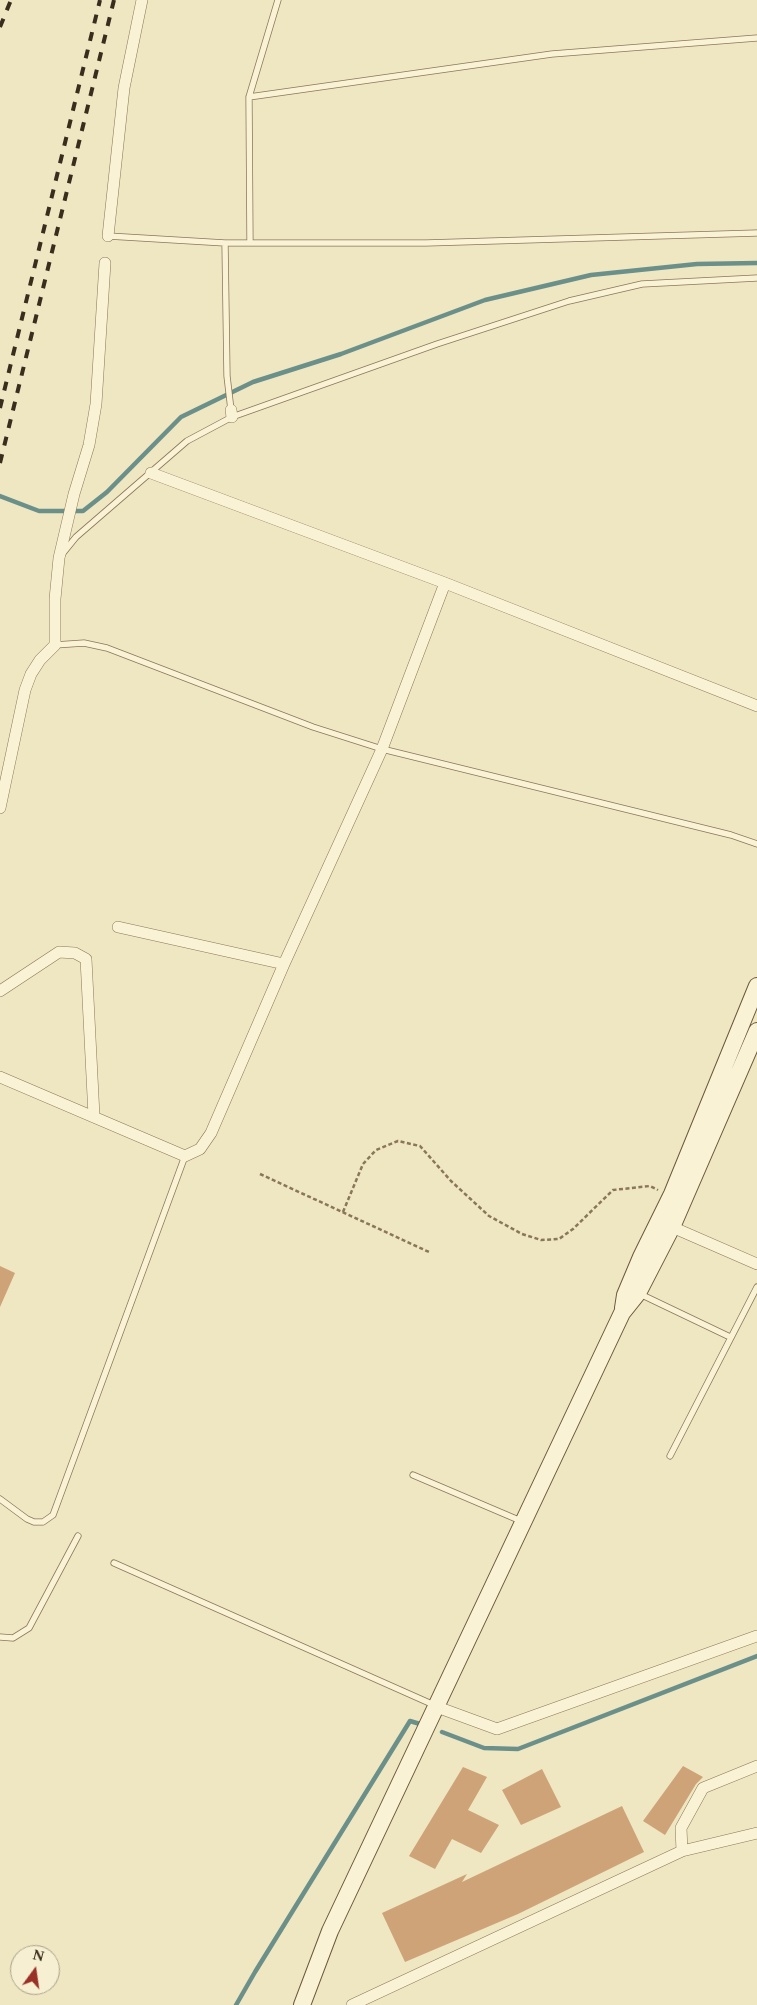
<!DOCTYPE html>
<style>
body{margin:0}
#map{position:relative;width:757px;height:2005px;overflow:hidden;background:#efe6c2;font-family:Spectral,serif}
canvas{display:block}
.north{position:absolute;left:10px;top:1945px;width:50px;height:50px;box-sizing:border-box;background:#f6efd2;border:1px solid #aaa18a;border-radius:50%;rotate:14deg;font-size:14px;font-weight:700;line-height:20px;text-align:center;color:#392d1d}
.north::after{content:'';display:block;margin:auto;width:18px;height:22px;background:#9a3127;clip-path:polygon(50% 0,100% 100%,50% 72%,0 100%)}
</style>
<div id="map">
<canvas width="757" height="2005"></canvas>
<div class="north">N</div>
</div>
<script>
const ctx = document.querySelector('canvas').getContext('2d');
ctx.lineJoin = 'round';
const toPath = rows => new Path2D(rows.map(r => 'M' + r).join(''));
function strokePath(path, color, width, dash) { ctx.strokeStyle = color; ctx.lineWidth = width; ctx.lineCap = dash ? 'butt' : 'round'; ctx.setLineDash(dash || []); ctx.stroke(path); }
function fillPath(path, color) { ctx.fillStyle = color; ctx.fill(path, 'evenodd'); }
strokePath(toPath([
 [0,496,39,511,83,511,107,492,181,417,253,382,341,354,485,300,591,275,697,264,757,263],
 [442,1732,484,1748,518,1749,757,1656],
 [236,2005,255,1972,410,1721,420,1724]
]), '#6b908a', 4.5);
fillPath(toPath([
 [0,1266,15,1273,0,1307],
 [683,1766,703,1777,696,1784,665,1835,643,1821],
 [463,1767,487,1777,468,1810,499,1825,481,1853,452,1839,435,1869,409,1856],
 [542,1769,561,1807,521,1825,502,1790],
 [622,1806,644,1852,518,1914,405,1962,382,1913,467,1874,462,1882]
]), '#cea377');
const lane = toPath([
 [249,97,552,54,757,38],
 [108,236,225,243,426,243,757,233],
 [225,243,227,376,231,410],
 [250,243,249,97,278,0],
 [63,553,76,537,187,441,232,417,437,344,569,301,642,284,757,278],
 [55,645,84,643,107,648,313,727,382,749,731,835,757,844],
 [640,1294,730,1337],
 [670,1456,757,1287],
 [413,1475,521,1521],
 [0,1499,27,1519,34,1522,43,1522,53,1515,185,1156],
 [114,1563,434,1705],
 [0,1637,13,1638,29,1628,78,1536]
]);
const street = toPath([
 [108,236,124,88,142,0],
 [231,410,232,417],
 [151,473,445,583,757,706],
 [0,808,25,690,31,674,40,660,55,645,55,599,59,558,74,494,89,445,96,404,105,263],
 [118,927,284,964],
 [0,991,59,952,75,953,86,959,94,1116],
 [0,1077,185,1156,200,1149,211,1133,284,964,382,749,445,583],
 [672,1227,757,1264],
 [437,1707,497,1729,757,1636],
 [682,1851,681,1828,703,1788,757,1766],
 [352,2005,682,1851,757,1833]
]);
const secondary = toPath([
 [623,1308,625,1295,641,1257,672,1194,757,986],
 [302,2005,330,1931,622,1313,638,1293,672,1227,757,1031]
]);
strokePath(lane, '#8a7759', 7);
strokePath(street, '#8a7759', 12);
strokePath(secondary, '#6b583c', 18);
strokePath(toPath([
 [260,1174,429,1252],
 [343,1212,363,1164,376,1150,398,1141,420,1146,451,1181,489,1216,522,1234,541,1240,559,1239,573,1229,613,1190,650,1186,658,1190]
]), '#8a7759', 2.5, [4, 2.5]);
strokePath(lane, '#faf2d5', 5.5);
strokePath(street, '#faf2d5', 11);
strokePath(secondary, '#faf2d5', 16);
strokePath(toPath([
 [0,27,11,0],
 [0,408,100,0],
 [0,463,114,0]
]), '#392d1d', 4, [9, 9]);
</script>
